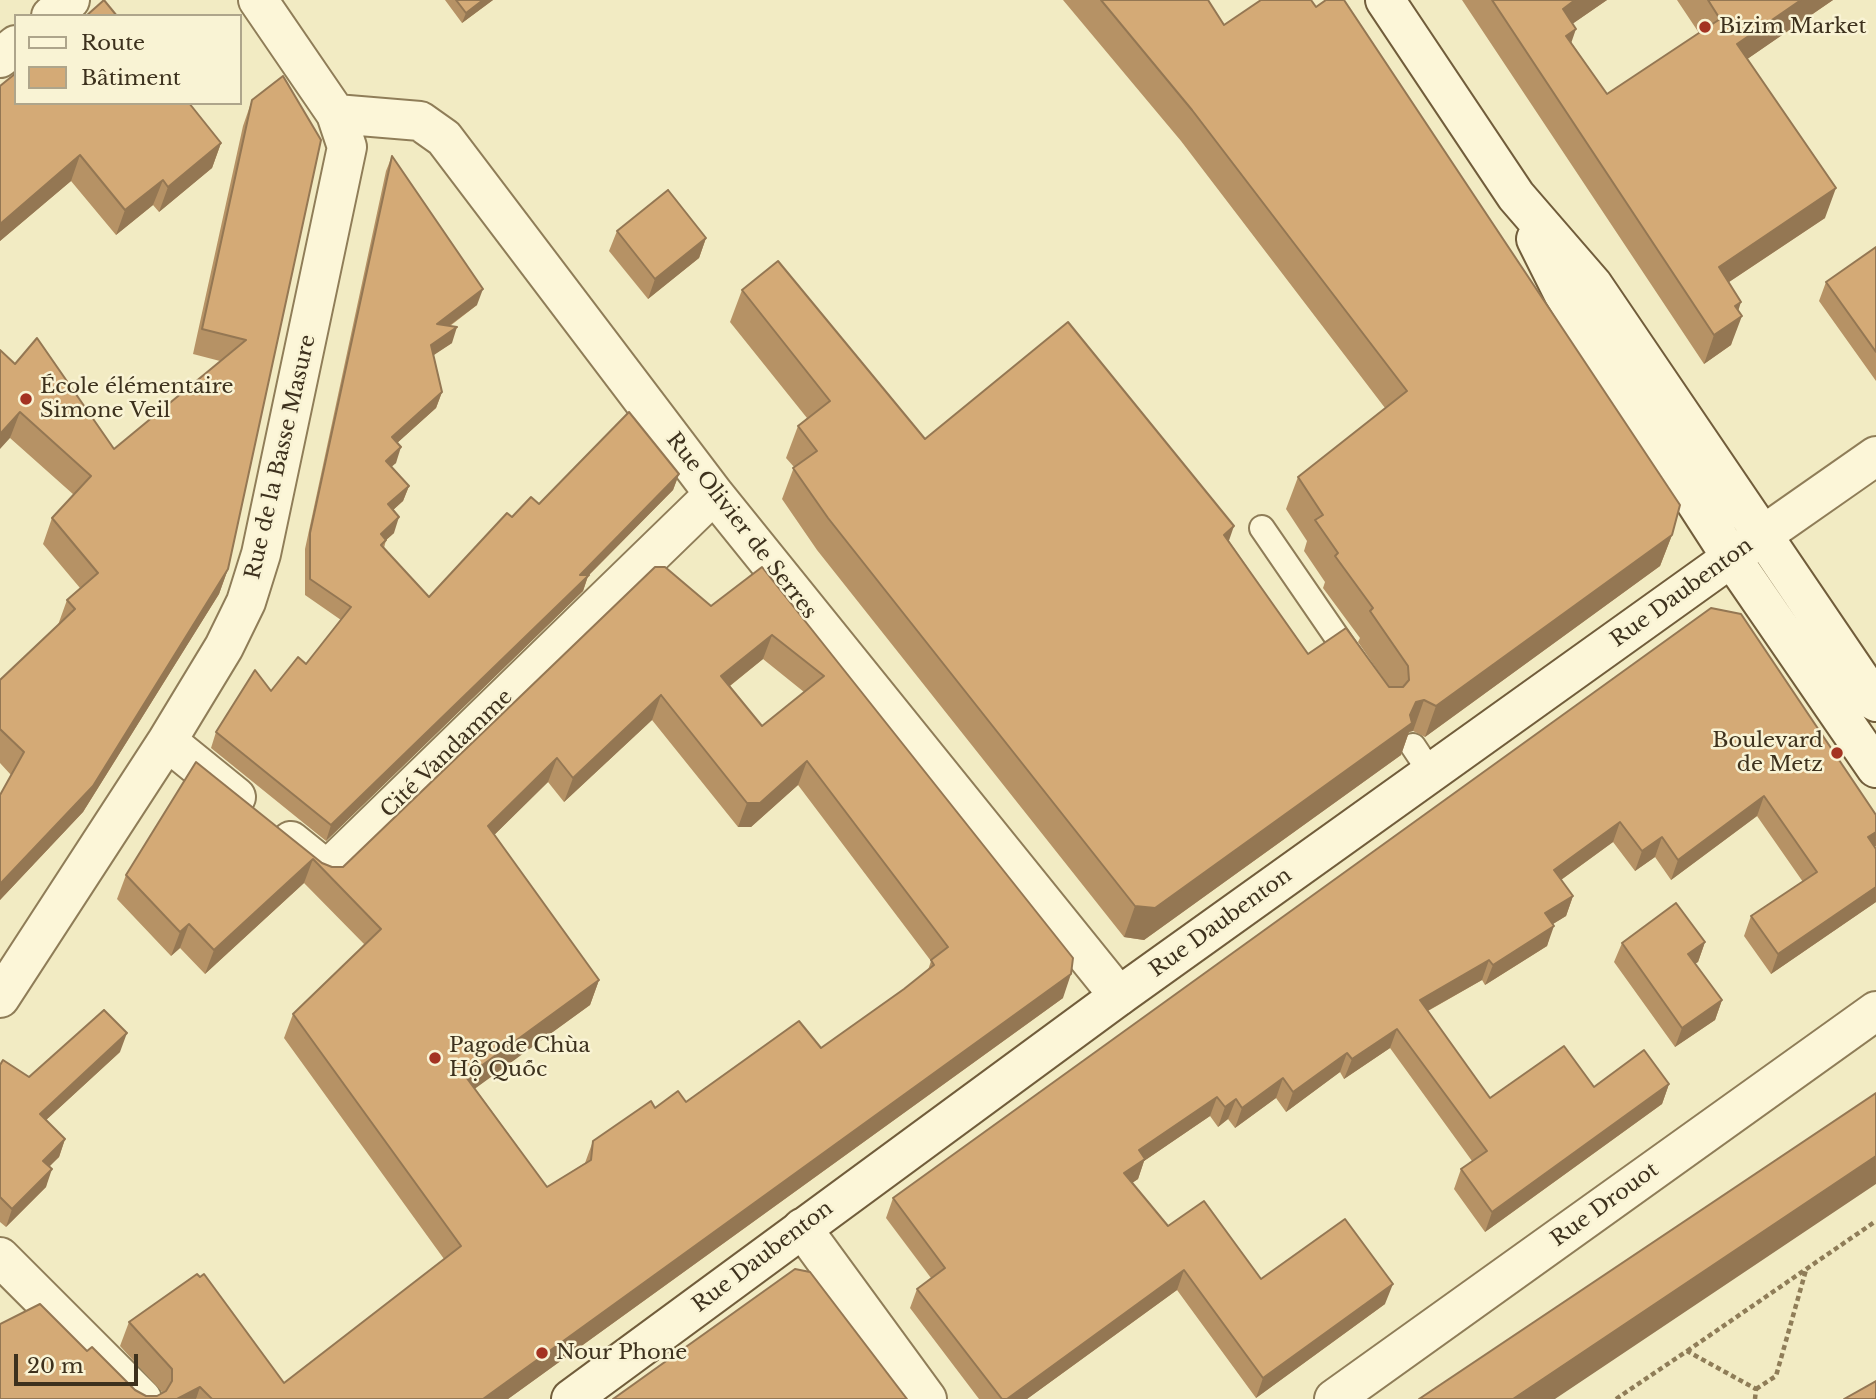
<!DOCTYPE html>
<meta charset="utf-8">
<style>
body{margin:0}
#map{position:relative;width:1876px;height:1399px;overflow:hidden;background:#f2ebc3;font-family:"Libre Baskerville",serif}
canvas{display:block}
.legend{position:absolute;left:14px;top:14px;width:228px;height:91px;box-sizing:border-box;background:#f9f3d4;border:2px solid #aea58b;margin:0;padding:9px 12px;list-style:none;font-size:21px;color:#3d311d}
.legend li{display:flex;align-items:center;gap:14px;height:35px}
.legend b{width:35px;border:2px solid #aea58b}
.scale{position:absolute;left:14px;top:1354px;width:124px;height:32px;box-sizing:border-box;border:4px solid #3d311d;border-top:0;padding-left:9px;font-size:21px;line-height:24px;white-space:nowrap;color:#3d311d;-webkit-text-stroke:5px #f9f3d4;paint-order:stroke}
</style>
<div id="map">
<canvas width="1876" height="1399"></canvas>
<ul class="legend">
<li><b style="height:9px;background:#fcf6d8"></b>Route</li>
<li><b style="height:19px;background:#d4aa76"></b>Bâtiment</li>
</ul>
<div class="scale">20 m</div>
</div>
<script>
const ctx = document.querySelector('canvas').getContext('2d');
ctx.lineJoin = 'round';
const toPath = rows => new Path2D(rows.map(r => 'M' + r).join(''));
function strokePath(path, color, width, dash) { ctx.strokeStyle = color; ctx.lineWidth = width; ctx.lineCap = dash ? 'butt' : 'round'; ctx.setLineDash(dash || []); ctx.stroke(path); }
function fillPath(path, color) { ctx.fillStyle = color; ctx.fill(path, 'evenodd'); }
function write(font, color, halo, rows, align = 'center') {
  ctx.font = font + ' "Libre Baskerville",serif'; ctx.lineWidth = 5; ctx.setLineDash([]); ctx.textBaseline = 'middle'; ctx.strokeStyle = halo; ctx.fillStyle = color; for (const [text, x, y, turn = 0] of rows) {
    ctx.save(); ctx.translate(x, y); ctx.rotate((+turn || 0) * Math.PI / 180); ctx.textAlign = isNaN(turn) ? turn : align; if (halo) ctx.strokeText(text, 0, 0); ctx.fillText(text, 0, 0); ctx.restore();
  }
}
const lane = toPath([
 [1262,528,1354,662],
 [1413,746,1431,773]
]);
const street = toPath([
 [51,16,70,0],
 [0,58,16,45],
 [336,114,420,121,444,138,714,494,1119,996],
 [1763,535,1876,456],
 [167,741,236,797],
 [291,841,327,870,714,494],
 [0,998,167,741,224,647,246,602,261,554,347,147,336,114,258,0],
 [802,1228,927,1399],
 [0,1257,142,1399],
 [1334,1399,1876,1011]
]);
const secondary = toPath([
 [1385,0,1516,196,1593,285,1876,702],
 [1536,239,1563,293,1614,376,1731,557,1876,768],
 [571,1399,1119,996,1763,535]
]);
strokePath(lane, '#8f7d58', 28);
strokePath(street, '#8f7d58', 42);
strokePath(secondary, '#715d3b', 42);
strokePath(toPath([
 [1687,1351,1876,1221],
 [1756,1389,1776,1376,1806,1270],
 [1616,1399,1687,1351,1756,1389,1755,1399]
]), '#8f7d58', 4.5, [5, 3.5]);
strokePath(lane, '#fcf6d8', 24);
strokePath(street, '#fcf6d8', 38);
strokePath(secondary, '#fcf6d8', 38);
fillPath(toPath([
 [445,0,493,0,462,23],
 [1063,0,1208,0,1224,25,1672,535,1660,566,1425,737,1413,731,1409,732,1401,755,1144,940,1124,937,817,550,782,499,794,467,786,458,798,426,807,418,730,322,742,290,925,439,1229,541,1308,654,1389,687,1358,642,1360,638,1323,588,1325,582,1304,551,1307,541,1286,509,1298,477,1385,408,1181,141],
 [1462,0,1607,0,1572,24,1571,42,1607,94,1699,33,1677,0,1833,0,1747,59,1825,218,1729,282,1738,311,1731,345,1704,364],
 [283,76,228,569,219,594,83,812,0,900,0,795,11,775,0,763,0,680,58,625,67,600,80,588,43,544,52,518,74,495,10,438,15,364,114,449,220,361,193,354,243,126,252,100],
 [0,86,221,143,212,168,159,212,153,205,116,235,71,181,0,241],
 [392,156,477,305,450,326,452,343,433,355,442,392,436,408,397,443,396,463,391,466,409,486,403,501,393,510,394,533,386,540,384,548,429,597,512,517,539,504,679,474,673,490,588,576,583,591,326,841,211,748,216,732,306,664,341,620,305,595,305,549,386,171],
 [617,231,706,238,699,258,648,299,609,251],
 [1876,247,1876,381,1819,301,1826,282],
 [762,567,1063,998,508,1399,0,1399,87,1351,135,1390,146,1396,157,1396,163,1393,120,1346,129,1322,284,1383,444,1259,284,1038,293,1014,365,945,304,883,205,974,180,948,171,956,117,899,126,875,196,762,322,863,332,867,343,867,711,606],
 [763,659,804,692,762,726,730,686],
 [652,720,738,827,751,827,798,785,931,961,928,970,904,989,821,1048,686,1102,655,1108,593,1141,585,1163,547,1187,475,1088,590,1005,599,980,494,835,548,782,564,802],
 [1711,608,1876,849,1876,902,1771,974,1744,936,1751,916,1803,882,1757,816,1671,880,1655,857,1635,871,1613,842,1561,880,1573,896,1566,916,1553,924,1547,946,1485,985,1482,980,1428,1011,1490,1098,1594,1087,1669,1084,1662,1104,1485,1232,1454,1189,1461,1169,1472,1161,1390,1048,1344,1079,1340,1072,1286,1112,1276,1098,1235,1128,1228,1119,1218,1127,1210,1116,1144,1161,1138,1179,1132,1183,1168,1226,1261,1279,1385,1304,1256,1398,1177,1290,1027,1399,979,1399,910,1308,917,1289,931,1278,886,1218,893,1198],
 [1705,942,1698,962,1695,963,1722,1000,1715,1020,1675,1047,1614,962,1622,943],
 [120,1052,46,1120,65,1139,59,1157,49,1166,46,1187,6,1227,0,1222,0,1065,29,1077]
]), '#b69265');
fillPath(toPath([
 [483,0,493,0,462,23,466,13],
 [1575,0,1607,0,1552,38,1563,9],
 [1801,0,1833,0,1727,73,1737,44],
 [1576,29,1566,58,1566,36],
 [221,143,212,168,159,212,168,187],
 [80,155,71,181,0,241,0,224],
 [163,180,153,205,116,235,125,210],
 [1836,188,1825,218,1708,296,1719,267],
 [706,238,699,258,648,299,655,279],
 [483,289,477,305,431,339,437,324],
 [1741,302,1735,321,1742,316,1731,345,1704,364,1714,335,1735,306],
 [457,327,452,343,425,361,431,345],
 [442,392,436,408,386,453,392,437],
 [20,412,10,438,0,449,0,434],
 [401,447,396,463,381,476,386,461],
 [679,474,673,490,588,576,583,591,326,841,331,825],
 [409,486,403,501,382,520,388,504],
 [399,517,394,533,375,550,381,534],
 [1234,526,1223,558,1224,535],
 [1672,535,1660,566,1425,737,1436,706],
 [228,569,219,594,83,812,0,900,0,884],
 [772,635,763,659,712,700,721,676],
 [661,695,652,720,564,802,573,778],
 [1424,700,1413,731,1409,732,1401,755,1144,940,1124,937,1135,906,1410,715,1416,702],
 [557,758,548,782,479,850,488,826],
 [807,761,798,785,751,827,738,827,747,803],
 [1764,796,1757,816,1671,880,1678,860],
 [1620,822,1613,842,1547,890,1554,870],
 [1876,832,1876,846,1861,857,1868,837],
 [1662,837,1655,857,1635,871,1642,851],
 [313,859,304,883,205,974,214,950],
 [1876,887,1876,902,1771,974,1778,954],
 [1573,896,1566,916,1538,933,1545,913],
 [189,924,180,948,171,956,180,932],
 [1554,926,1547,946,1485,985,1493,965],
 [1705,942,1698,962,1681,973,1688,954],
 [1489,960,1482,980,1413,1019,1420,1000],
 [1071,974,1063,998,508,1399,483,1399],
 [599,980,590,1005,458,1101,466,1077],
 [1722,1000,1715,1020,1675,1047,1682,1028],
 [1397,1029,1390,1048,1344,1079,1352,1059],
 [127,1033,120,1052,33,1132,40,1114],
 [1347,1053,1340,1072,1286,1112,1293,1092],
 [1283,1078,1276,1098,1235,1128,1242,1108],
 [1669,1084,1662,1104,1485,1232,1492,1212],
 [1217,1097,1210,1116,1144,1161,1138,1179,1117,1193,1124,1173,1139,1150],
 [1236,1099,1228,1119,1218,1127,1225,1107],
 [65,1139,59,1157,37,1179,43,1161],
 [1876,1156,1876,1184,1555,1399,1513,1399],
 [52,1169,46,1187,6,1227,12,1209],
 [1184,1270,1177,1290,1027,1399,1007,1399],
 [1393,1284,1385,1304,1256,1398,1263,1378],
 [200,1387,196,1399,177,1399]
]), '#947753');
const building = toPath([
 [104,0,117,16,86,16,104,0],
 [456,0,483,0,466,13,456,0],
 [1101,0,1208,0,1224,25,1261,0,1311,0,1316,7,1326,0,1344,0,1680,505,1672,535,1436,706,1424,700,1416,702,1410,715,1412,723,1155,908,1135,906,828,518,793,468,817,451,798,426,830,401,742,290,778,261,925,439,1068,322,1234,526,1224,535,1308,654,1346,628,1389,687,1403,687,1409,680,1408,666,1370,611,1373,608,1335,556,1338,553,1315,520,1323,515,1298,477,1407,391,1192,110,1101,0],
 [1492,0,1575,0,1563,9,1576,29,1566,36,1607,94,1720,19,1708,0,1801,0,1737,44,1836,188,1719,267,1741,302,1735,306,1742,316,1714,335,1492,0],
 [16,73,16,103,189,103,221,143,168,187,163,180,125,210,80,155,0,224,0,86,16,73],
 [283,76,321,140,228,569,93,786,0,884,0,795,24,752,0,729,0,680,75,609,67,600,98,573,52,518,91,476,20,412,0,434,0,350,15,364,37,338,114,449,246,340,202,329,252,100,283,76],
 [392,156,483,289,437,324,457,327,431,345,442,392,392,437,401,447,386,461,409,486,388,504,399,517,381,534,386,540,381,545,429,597,507,513,512,517,531,497,539,504,629,412,679,474,580,575,589,575,331,825,216,732,255,670,271,691,298,657,306,664,351,607,310,579,310,533,392,156],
 [668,190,706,238,655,279,617,231,668,190],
 [1876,247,1876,352,1826,282,1876,247],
 [655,567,665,567,711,606,762,567,1073,958,1071,974,483,1399,212,1399,200,1387,177,1399,0,1399,0,1324,40,1304,87,1351,92,1347,135,1390,146,1396,157,1396,166,1391,172,1381,172,1369,129,1322,197,1274,200,1277,204,1274,284,1383,461,1246,293,1014,381,929,313,859,214,950,189,924,180,932,126,875,196,762,322,863,332,867,343,867,655,567],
 [772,635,824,676,762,726,721,676,772,635],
 [661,695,747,803,760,803,807,761,948,947,931,960,934,965,904,989,821,1048,799,1021,686,1102,678,1091,655,1108,651,1101,593,1141,591,1160,547,1187,466,1077,599,980,488,826,557,758,573,778,661,695],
 [1711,608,1741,614,1876,815,1876,832,1868,837,1876,849,1876,887,1778,954,1751,916,1817,872,1764,796,1678,860,1662,837,1642,851,1620,822,1554,870,1573,896,1545,913,1554,926,1493,965,1489,960,1420,1000,1490,1098,1564,1046,1594,1087,1644,1050,1669,1084,1492,1212,1461,1169,1487,1151,1397,1029,1352,1059,1347,1053,1293,1092,1283,1078,1242,1108,1236,1099,1225,1107,1217,1097,1139,1150,1145,1159,1124,1173,1168,1226,1204,1201,1261,1279,1345,1219,1393,1284,1263,1378,1184,1270,1007,1399,1002,1399,917,1289,945,1268,893,1198,1711,608],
 [1676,903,1705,942,1688,954,1722,1000,1682,1028,1622,943,1676,903],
 [104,1010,127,1033,40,1114,65,1139,43,1161,52,1169,12,1209,0,1197,0,1065,3,1060,29,1077,104,1010],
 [1876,1093,1876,1156,1513,1399,1419,1399,1876,1093],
 [795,1269,810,1272,907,1399,613,1399,795,1269],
 [1876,1381,1876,1399,1844,1399,1876,1381]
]);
fillPath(building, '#d4aa76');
strokePath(building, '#947753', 2);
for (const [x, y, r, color] of [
 [1705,27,7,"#a43322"],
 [26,399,7,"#a43322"],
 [1837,753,7,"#a43322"],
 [435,1058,7,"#a43322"],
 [542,1353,7,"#a43322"]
]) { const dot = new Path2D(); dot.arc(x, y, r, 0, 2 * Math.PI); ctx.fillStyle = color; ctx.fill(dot); strokePath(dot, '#f9f3d4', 2.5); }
write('21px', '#3d311d', '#f9f3d4', [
 ["Bizim Market",1719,27],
 ["École élémentaire",40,387],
 ["Simone Veil",40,411],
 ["Boulevard",1823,741,"right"],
 ["de Metz",1823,765,"right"],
 ["Pagode Chùa",449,1046],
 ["Hộ Quốc",449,1070],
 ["Nour Phone",556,1353]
], 'left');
write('21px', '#3d311d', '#f9f3d4', [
 ["Rue de la Basse Masure",281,457,-77],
 ["Rue Olivier de Serres",741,526,52],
 ["Rue Daubenton",1682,593,-36],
 ["Cité Vandamme",447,754,-44],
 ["Rue Daubenton",1221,923,-36],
 ["Rue Drouot",1605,1205,-36],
 ["Rue Daubenton",763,1257,-37]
]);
</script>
